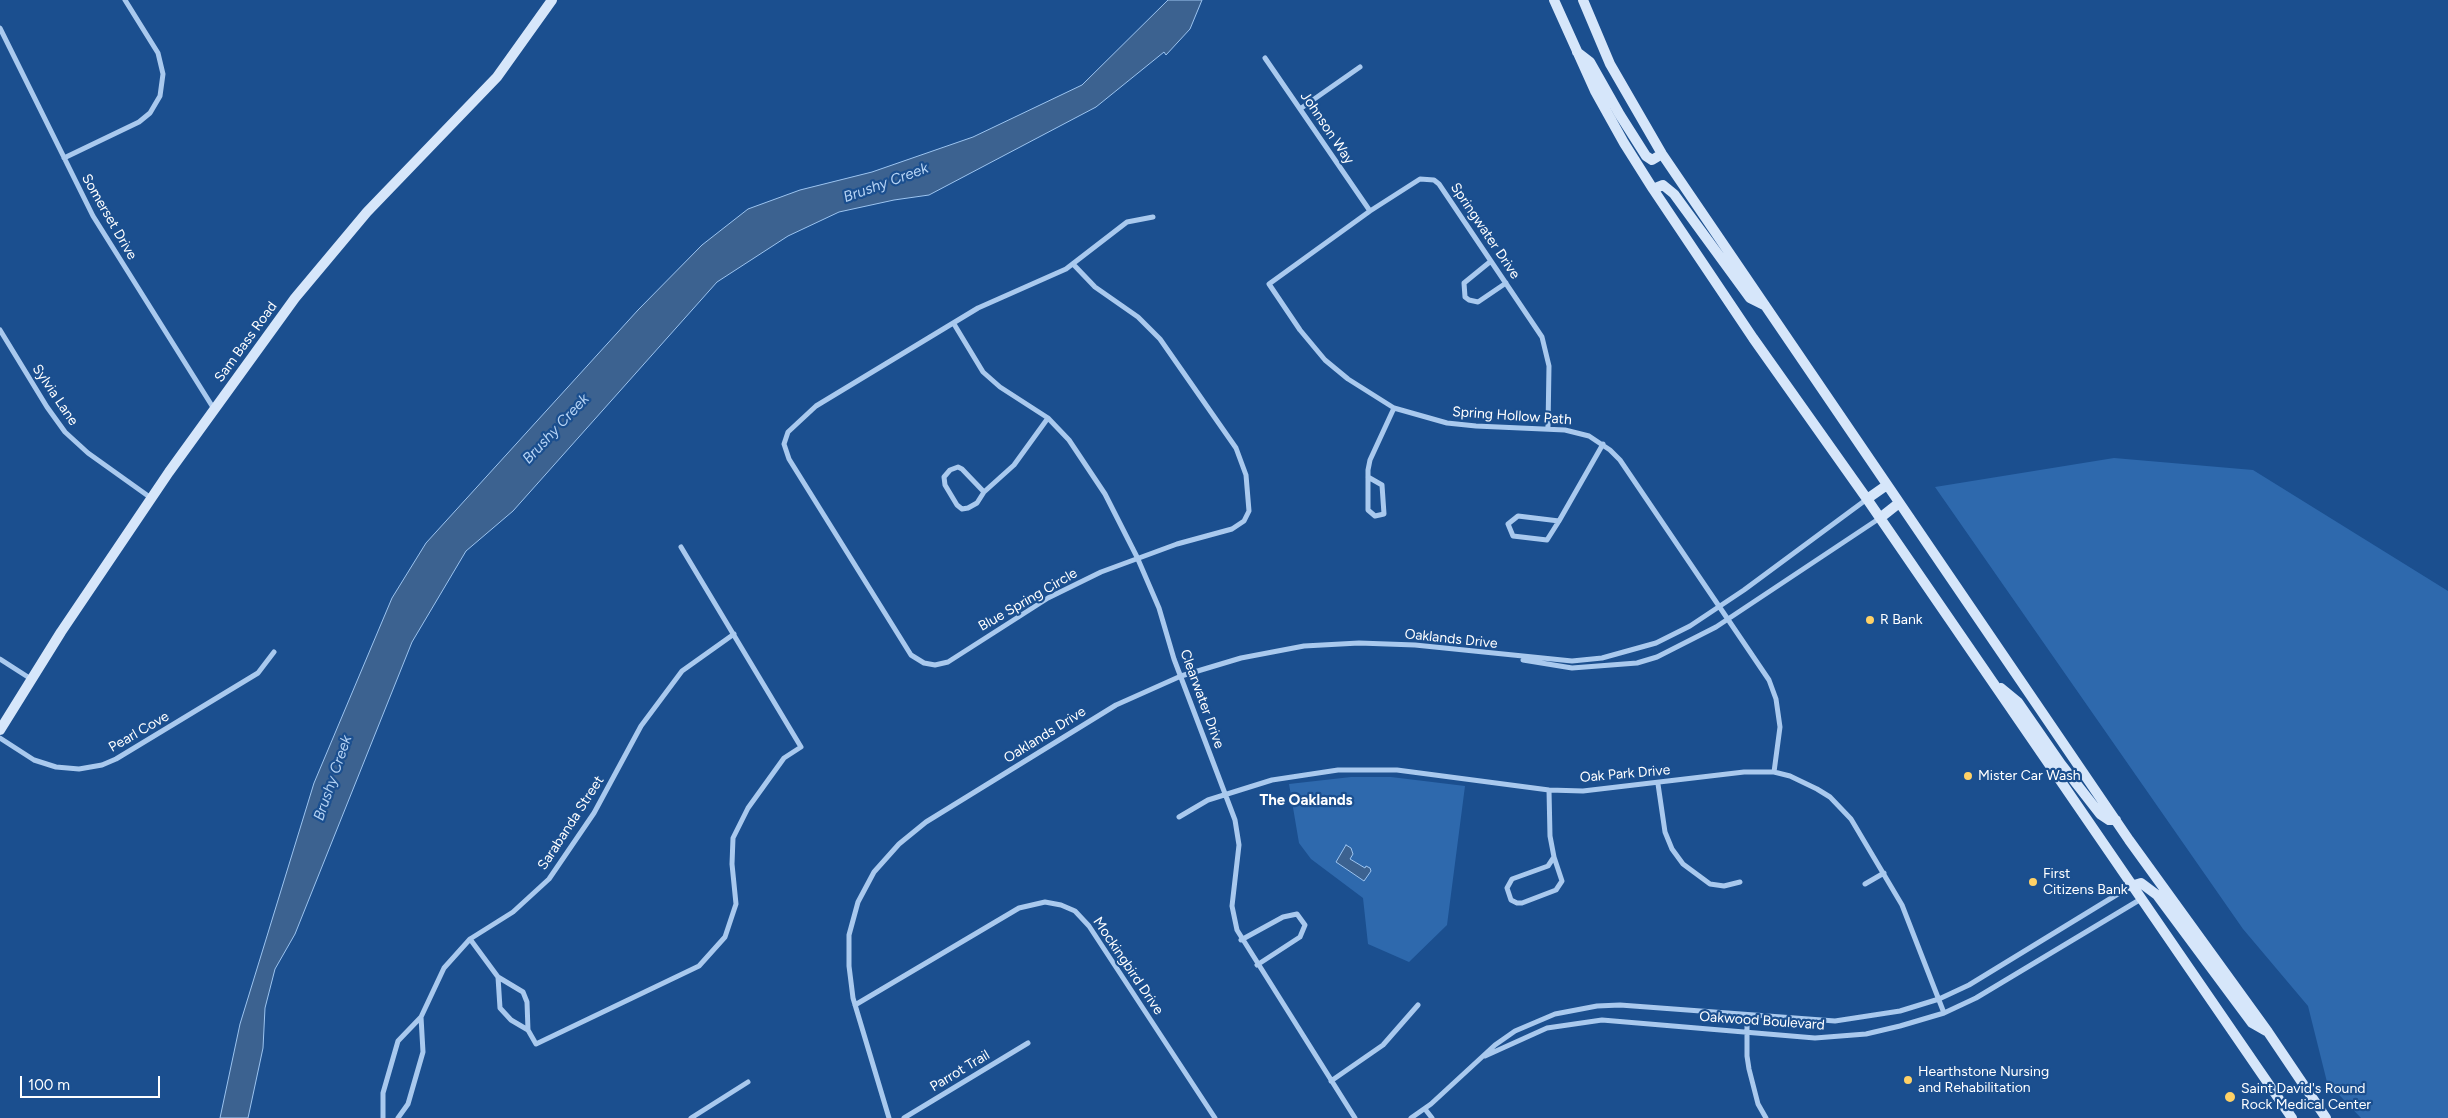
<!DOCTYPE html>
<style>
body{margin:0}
#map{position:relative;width:2448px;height:1118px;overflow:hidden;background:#1b4f8f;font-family:Figtree,sans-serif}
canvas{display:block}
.scale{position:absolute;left:20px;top:1076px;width:140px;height:22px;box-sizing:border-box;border:2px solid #fff;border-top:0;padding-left:6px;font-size:15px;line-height:18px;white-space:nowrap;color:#fff;-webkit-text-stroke:4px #1b4f8f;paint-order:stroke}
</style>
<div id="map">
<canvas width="2448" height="1118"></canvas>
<div class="scale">100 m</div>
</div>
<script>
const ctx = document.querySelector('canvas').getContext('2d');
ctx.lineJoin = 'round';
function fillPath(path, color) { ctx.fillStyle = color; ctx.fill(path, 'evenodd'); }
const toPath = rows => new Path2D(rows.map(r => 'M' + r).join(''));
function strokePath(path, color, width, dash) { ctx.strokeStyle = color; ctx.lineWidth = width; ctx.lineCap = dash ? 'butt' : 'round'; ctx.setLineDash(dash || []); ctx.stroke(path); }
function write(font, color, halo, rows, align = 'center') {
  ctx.font = font + ' Figtree,sans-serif'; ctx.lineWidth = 4.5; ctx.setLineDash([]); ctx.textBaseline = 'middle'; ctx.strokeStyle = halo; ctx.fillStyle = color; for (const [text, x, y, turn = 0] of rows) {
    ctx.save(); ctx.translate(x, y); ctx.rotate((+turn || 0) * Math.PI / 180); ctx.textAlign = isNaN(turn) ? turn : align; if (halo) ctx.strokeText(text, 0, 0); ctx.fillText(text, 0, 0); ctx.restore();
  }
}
fillPath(toPath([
 [2114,458,2253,470,2448,591,2448,1118,2361,1118,2327,1082,2308,1006,2243,929,1935,487],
 [1351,777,1391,777,1465,786,1447,925,1409,962,1368,944,1363,898,1311,859,1299,843,1289,784]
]), '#2e69ad');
const water = toPath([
 [1168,0,1202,0,1190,29,1166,55,1164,52,1096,107,929,195,894,200,839,212,788,236,717,282,513,511,466,551,412,642,295,934,275,969,265,1008,263,1048,248,1118,220,1118,240,1024,314,783,392,598,426,543,638,310,702,245,748,209,800,190,872,172,973,137,1082,85,1168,0],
 [1346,845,1351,848,1353,854,1350,859,1365,868,1366,866,1370,868,1371,871,1364,881,1336,862,1346,845]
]);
fillPath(water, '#3c6290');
strokePath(water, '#9cc4f0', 1);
strokePath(toPath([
 [0,28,93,216,214,409],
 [1265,58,1370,211],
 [1300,109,1360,67],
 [64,158,139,122,150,113,160,96,163,74,158,53,125,0],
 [1491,261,1464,283,1465,297,1469,300,1478,302,1506,283],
 [1073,264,1095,287,1138,317,1160,339,1236,448,1246,475,1249,511,1244,521,1232,529,1177,544,1101,572,1048,598,948,662,935,665,924,663,911,655,789,459,784,444,788,432,816,406,978,308,1066,269,1127,222,1153,217],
 [954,324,983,372,1000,387,1048,418,1069,440,1105,494,1137,557,1159,608,1174,659,1235,820,1239,845,1232,906,1237,930,1355,1118],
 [0,330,47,407,65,432,88,453,151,498],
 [1548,427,1549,366,1542,337,1439,184,1434,180,1420,179,1370,211,1269,284,1300,330,1325,360,1348,379,1394,408,1447,423,1476,426,1565,430,1589,436,1610,450,1620,460,1769,680,1776,699,1780,727,1774,772],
 [1368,477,1382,485,1384,514,1375,516,1368,510,1368,470,1370,460,1394,408],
 [984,492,977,503,968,508,962,509,957,505,945,485,944,477,950,470,958,467,962,469,984,492,1014,465,1048,418],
 [1559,521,1518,516,1508,524,1513,536,1547,540,1559,521,1603,444],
 [0,659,31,679],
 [1523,660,1572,668,1637,663,1657,657,1716,627,1880,518],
 [0,738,34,760,56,767,79,769,102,765,116,759,258,673,274,652],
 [1658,784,1665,832,1672,849,1683,864,1710,884,1724,886,1740,882],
 [1549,790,1550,836,1554,857,1548,866,1512,879,1507,888,1511,900,1517,903,1522,903,1556,890,1562,881,1554,857],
 [1179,817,1208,800,1272,780,1338,770,1397,770,1549,790,1583,791,1744,772,1774,772,1790,776,1817,789,1830,797,1851,819,1902,905,1944,1013],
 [1865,884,1884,873],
 [470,939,498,977],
 [1241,940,1283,917,1297,914,1305,925,1300,937,1257,965],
 [498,977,523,992,527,1002,528,1030,511,1020,500,1008,498,977],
 [855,1005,1019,908,1045,902,1061,905,1075,911,1089,926,1215,1118],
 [1747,1015,1747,1056,1749,1069,1758,1104,1766,1118],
 [528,1030,536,1044,699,966,725,937,736,904,732,864,733,838,748,808,784,758,801,747,681,547],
 [1485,1056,1547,1028,1602,1020,1815,1038,1866,1034,1900,1026,1944,1013,1976,998,2141,899],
 [1331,1081,1383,1045,1418,1005],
 [1425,1109,1432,1118],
 [383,1118,383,1093,398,1041,421,1017,444,968,470,939,513,912,549,879,594,813,641,726,682,671,734,634],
 [398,1118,408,1104,423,1052,421,1017],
 [691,1118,748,1082],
 [889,1118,853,998,849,966,849,935,858,902,874,872,899,844,926,822,1116,705,1181,676,1241,658,1304,646,1359,643,1415,645,1572,661,1602,658,1656,643,1690,626,1744,590,1867,499],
 [904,1118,1028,1043],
 [1411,1118,1431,1104,1495,1045,1515,1031,1555,1014,1597,1006,1620,1005,1835,1021,1900,1011,1939,999,1969,985,2131,886]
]), '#a9c9ee', 5);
strokePath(toPath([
 [1554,0,1595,91,1624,143,1653,189,1753,338,1867,499,2292,1118],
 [1583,0,1610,64,1662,154,2129,840,2268,1032,2326,1118],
 [1577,52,1590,62,1620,115,1646,156,1652,160,1662,154],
 [1653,189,1663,185,1674,194,1750,298,1764,305],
 [1867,499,1887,485],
 [1880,518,1899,503],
 [2001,688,2018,702,2061,764,2100,814,2109,820,2116,820],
 [0,730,61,632,169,472,295,298,367,212,497,77,552,0],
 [2131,886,2141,883,2157,895,2252,1023,2266,1031]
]), '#d6e6fa', 10);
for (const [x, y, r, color] of [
 [1870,620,5,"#ffd166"],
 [1968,776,5,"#ffd166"],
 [2033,882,5,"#ffd166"],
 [1908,1080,5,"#ffd166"],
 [2230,1097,6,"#ffd166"]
]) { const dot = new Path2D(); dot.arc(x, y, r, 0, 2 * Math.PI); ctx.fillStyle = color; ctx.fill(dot); strokePath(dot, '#1b4f8f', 2); }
write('14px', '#fff', '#1b4f8f', [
 ["Johnson Way",1327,128,56],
 ["Somerset Drive",109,217,60],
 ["Springwater Drive",1485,231,56],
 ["Sam Bass Road",246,342,-54],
 ["Sylvia Lane",55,395,56],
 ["Spring Hollow Path",1512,416,4],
 ["Blue Spring Circle",1028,600,-30],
 ["Oaklands Drive",1451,639,6],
 ["Clearwater Drive",1202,699,70],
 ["Pearl Cove",139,732,-30],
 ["Oaklands Drive",1045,735,-32],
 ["Oak Park Drive",1625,774,-5],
 ["Sarabanda Street",571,823,-57],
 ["Mockingbird Drive",1128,966,56],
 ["Oakwood Boulevard",1762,1021,4],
 ["Parrot Trail",960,1071,-31]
]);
write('14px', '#fff', '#1b4f8f', [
 ["R Bank",1880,620],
 ["Mister Car Wash",1978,776],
 ["First",2043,874],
 ["Citizens Bank",2043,890],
 ["Hearthstone Nursing",1918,1072],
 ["and Rehabilitation",1918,1088],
 ["Saint David's Round",2241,1089],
 ["Rock Medical Center",2241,1105]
], 'left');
write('italic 15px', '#b5d3f5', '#1b4f8f', [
 ["Brushy Creek",886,183,-20],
 ["Brushy Creek",556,429,-47],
 ["Brushy Creek",333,778,-71]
]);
write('bold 15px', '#fff', '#1b4f8f', [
 ["The Oaklands",1306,801]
]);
</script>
